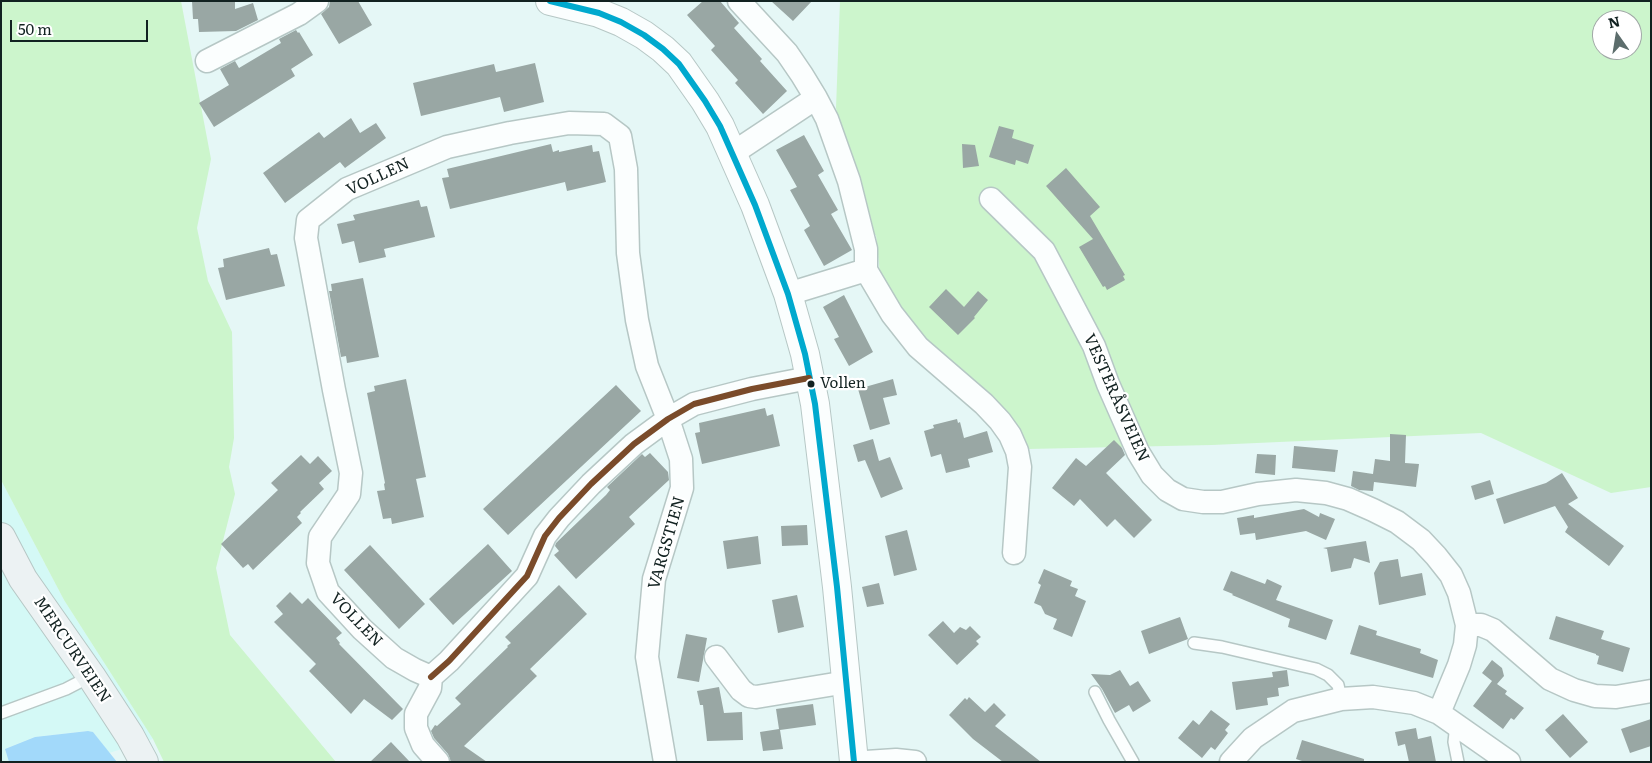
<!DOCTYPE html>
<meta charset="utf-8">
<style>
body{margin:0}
#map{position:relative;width:1652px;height:763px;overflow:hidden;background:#e5f7f6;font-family:Literata,serif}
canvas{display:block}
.frame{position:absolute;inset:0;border:2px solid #122221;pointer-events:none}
.north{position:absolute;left:1592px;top:10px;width:50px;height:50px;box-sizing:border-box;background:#fff;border:1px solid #a0a7a6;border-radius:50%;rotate:347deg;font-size:14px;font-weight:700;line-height:20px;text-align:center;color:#122221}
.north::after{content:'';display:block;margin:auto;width:18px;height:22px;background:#5c6d6c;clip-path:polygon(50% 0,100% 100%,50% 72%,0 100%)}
.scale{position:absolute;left:10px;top:20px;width:138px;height:22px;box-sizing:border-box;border:2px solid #122221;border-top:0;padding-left:6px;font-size:15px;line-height:18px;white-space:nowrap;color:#122221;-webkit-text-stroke:4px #fff;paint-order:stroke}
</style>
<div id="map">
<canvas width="1652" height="763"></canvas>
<div class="frame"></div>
<div class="north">N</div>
<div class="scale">50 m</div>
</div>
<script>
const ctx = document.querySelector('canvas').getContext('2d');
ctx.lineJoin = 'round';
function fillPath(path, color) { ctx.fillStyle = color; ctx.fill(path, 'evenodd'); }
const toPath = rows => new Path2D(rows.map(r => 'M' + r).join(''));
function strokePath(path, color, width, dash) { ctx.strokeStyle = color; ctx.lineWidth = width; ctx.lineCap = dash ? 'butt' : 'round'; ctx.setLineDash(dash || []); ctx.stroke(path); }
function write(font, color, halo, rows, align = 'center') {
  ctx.font = font + ' Literata,serif'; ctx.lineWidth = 4.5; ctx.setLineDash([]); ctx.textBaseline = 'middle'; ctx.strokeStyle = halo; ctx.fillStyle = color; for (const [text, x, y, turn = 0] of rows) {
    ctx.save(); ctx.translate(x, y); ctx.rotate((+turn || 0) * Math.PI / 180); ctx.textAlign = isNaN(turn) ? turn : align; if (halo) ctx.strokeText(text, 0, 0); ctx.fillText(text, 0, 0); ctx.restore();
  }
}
fillPath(toPath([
 [1,480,64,600,153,739,109,753,93,732,87,731,35,737,5,749,9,762,1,762]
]), '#d4f9f6');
fillPath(toPath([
 [1,1,181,1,211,159,197,228,208,281,232,332,234,438,229,467,235,494,216,568,230,635,336,762,164,762,153,739,64,600,1,480],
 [840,1,1651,1,1651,487,1611,493,1481,433,1212,445,1028,449,885,322,876,235,864,237,836,108],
 [1602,20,1632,20,1632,50,1602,50]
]), '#ccf5cc');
fillPath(toPath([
 [88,731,93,732,117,762,9,762,5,749,35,737]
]), '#a2d9fa');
fillPath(toPath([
 [192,1,235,1,235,9,253,3,258,20,236,31,199,32,198,19,193,19],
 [330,1,358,1,372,25,339,44,321,14,329,7],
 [703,1,720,1,739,23,734,28,762,59,760,61,787,91,763,114,735,83,738,80,711,50,715,46,687,15],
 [771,1,812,1,793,21],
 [296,30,298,33,299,32,313,55,291,69,295,76,214,127,199,103,229,85,220,69,235,61,239,68,281,43,279,39],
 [535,63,544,102,504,112,500,97,421,116,413,83,494,64,496,72],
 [351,118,360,133,376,123,386,138,345,168,340,162,285,203,263,173,319,132,324,138],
 [999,126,1014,130,1012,138,1034,145,1028,164,1016,160,1015,165,989,157],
 [804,135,824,171,818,175,838,210,831,214,852,250,824,266,804,230,810,226,790,190,797,187,776,150],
 [551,144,553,152,559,150,559,152,592,145,593,152,599,151,606,182,567,191,565,182,450,209,442,178,449,177,447,169],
 [962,144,975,145,979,166,963,168],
 [1066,168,1100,207,1090,216,1125,275,1123,276,1125,280,1107,290,1105,286,1103,287,1079,247,1093,239,1046,186],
 [419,200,421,207,427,206,435,237,384,249,386,257,359,263,354,241,342,244,337,224,355,220,353,215],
 [269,248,271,255,277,254,285,286,226,300,218,268,224,267,223,259],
 [363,278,379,357,347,363,346,356,341,357,329,291,332,291,331,284],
 [946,289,964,307,978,291,988,300,974,317,975,318,958,335,929,307],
 [844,295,873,352,849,366,834,339,839,337,823,307],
 [406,379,426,477,416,479,424,517,392,524,391,518,383,519,377,491,385,490,384,484,385,483,367,393,375,391,374,386],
 [893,379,897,395,883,398,890,424,870,430,858,389],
 [616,385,641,411,508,535,483,509],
 [765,408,767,416,773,414,780,446,702,464,695,433,700,432,699,423],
 [957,419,958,423,960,422,964,438,987,431,993,452,968,459,970,467,946,473,941,454,931,457,924,431,934,428,933,425],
 [1390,434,1406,435,1405,463,1419,464,1416,487,1374,482,1373,491,1359,490,1351,486,1353,471,1373,474,1375,459,1390,461],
 [873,439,879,461,890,457,903,489,881,498,865,460,858,462,853,445],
 [1114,440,1122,448,1125,455,1106,473,1152,520,1134,538,1115,519,1107,527,1080,499,1074,506,1052,488,1076,458,1086,466],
 [1294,446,1338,450,1335,472,1292,468],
 [650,453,668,472,669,480,629,517,635,524,576,579,554,555,559,551,555,546,556,543,606,495,610,490,607,487,642,454,645,457],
 [1257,454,1276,455,1275,475,1255,473],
 [301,455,310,464,318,456,332,471,319,483,324,489,300,512,301,513,297,517,302,523,253,570,248,564,243,568,221,544,278,490,271,483],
 [1562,473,1578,498,1568,504,1624,546,1609,566,1565,532,1568,527,1555,506,1504,524,1496,499,1546,483],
 [1490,480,1494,494,1475,500,1471,486],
 [1304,509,1319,517,1320,513,1335,519,1326,540,1306,531,1256,540,1255,533,1240,535,1237,518,1254,515,1254,518],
 [807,525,808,545,782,546,781,526],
 [907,530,917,570,894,576,885,536],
 [758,536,761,564,727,569,723,541],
 [1366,541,1370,563,1354,558,1351,568,1331,572,1327,549,1323,548],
 [488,544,512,571,453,625,429,599],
 [370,545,425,604,399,629,344,570],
 [1398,559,1401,577,1422,573,1426,595,1379,605,1374,573,1380,562],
 [1044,569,1072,581,1070,586,1078,589,1075,596,1086,601,1072,637,1053,629,1057,619,1045,614,1041,606,1034,603,1041,585,1038,583],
 [1231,571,1265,584,1267,579,1282,586,1276,600,1333,620,1326,640,1288,627,1290,619,1232,595,1233,594,1223,590],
 [879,583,884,604,867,607,862,587],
 [559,585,587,614,530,669,537,676,464,746,487,762,451,762,448,754,434,738,431,731,435,725,437,726,461,704,455,698,508,647,507,646,511,643,505,637],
 [290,592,302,604,308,598,342,633,336,638,340,643,339,644,403,709,392,720,364,699,351,714,309,671,316,664,274,622,283,614,276,606],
 [797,595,804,627,778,633,772,600],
 [1556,616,1604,631,1601,639,1630,648,1623,672,1597,664,1599,656,1596,655,1596,654,1549,639],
 [1180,617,1188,639,1149,654,1141,631],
 [943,621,954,633,960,627,966,630,970,626,981,637,976,641,979,644,957,665,928,635],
 [1359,625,1377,631,1376,635,1421,649,1420,653,1438,660,1433,678,1350,654],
 [686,634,707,638,699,682,677,678],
 [1492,660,1502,668,1504,676,1497,684,1507,691,1505,694,1524,708,1514,720,1511,718,1503,729,1473,706,1492,681,1482,673],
 [1120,670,1130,686,1138,681,1151,701,1133,712,1129,705,1115,713,1102,689,1091,674,1110,675],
 [1287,670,1289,686,1278,688,1279,696,1267,698,1268,705,1236,710,1232,682,1273,677,1272,672],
 [719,687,724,713,742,712,743,740,707,741,703,705,700,705,697,691],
 [969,697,985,712,994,703,1006,715,995,726,1041,762,1003,762,973,739,949,715,965,698,967,700],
 [813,704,816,725,780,730,783,749,763,751,760,732,779,729,776,709],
 [1211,710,1230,724,1225,730,1228,733,1215,750,1211,747,1202,758,1178,738,1193,720,1199,725],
 [1563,714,1588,742,1570,758,1545,730],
 [1651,719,1651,746,1630,753,1621,729],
 [1416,728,1418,739,1431,736,1436,762,1409,762,1405,744,1398,746,1395,732],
 [1302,740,1364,759,1364,762,1305,762,1296,759],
 [391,742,410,762,370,762]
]), '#99a7a4');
const service = toPath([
 [1194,643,1222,647,1316,669,1328,675,1338,685,1341,699],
 [1095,692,1109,720,1133,762],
 [1,713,66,689,91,676],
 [1456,724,1454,742,1458,762]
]);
const minor = toPath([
 [207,61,299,14,317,1],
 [733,153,816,98,802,75,787,53,739,1],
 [991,199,1044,251,1094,346,1108,384,1138,452,1152,475,1167,490,1183,499,1203,502,1222,502,1258,494,1296,490,1326,493,1348,499,1373,510,1397,522,1421,540,1436,556,1451,575,1459,593,1467,625,1465,645,1459,665,1439,713],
 [866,270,892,314,918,347,984,404,1000,421,1010,435,1017,451,1020,467,1014,553],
 [788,294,866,270,866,249,849,181,827,119,816,98],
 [1467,625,1481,625,1493,630,1550,679,1574,690,1595,696,1616,697,1651,691],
 [716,657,741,690,749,696,756,697,847,682],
 [431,677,449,661,527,576,545,536,559,518,591,484,634,444,668,419,694,404,752,389,809,378],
 [438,762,423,745,416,728,416,714,430,688,431,677,415,670,394,658,362,629,328,592,318,563,320,537,349,494,351,473,334,390,306,238,308,220,347,189,447,147,510,133,569,123,604,124,620,136,626,169,628,253,637,320,647,366,668,419,681,459,682,488,654,579,647,657,665,762],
 [866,762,896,760,915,762],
 [1231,762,1253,738,1293,711,1341,699,1373,697,1414,703,1439,713,1509,762]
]);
const tertiary = toPath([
 [550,1,599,13,621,22,644,35,663,49,679,64,705,101,720,126,755,205,788,294,805,354,815,404,837,587,854,762]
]);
const secondary = toPath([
 [1,537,23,579,91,676,130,736,144,762]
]);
strokePath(service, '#b6c7c5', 14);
strokePath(minor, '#b6c7c5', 25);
strokePath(tertiary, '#b6c7c5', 30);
strokePath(secondary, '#b6c7c5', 30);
strokePath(service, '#fbfefe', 11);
strokePath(minor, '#fbfefe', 22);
strokePath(tertiary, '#fbfefe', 28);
strokePath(secondary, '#ecf2f3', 28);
strokePath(toPath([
 [550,1,599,13,621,22,644,35,663,49,679,64,705,101,720,126,755,205,788,294,805,354,815,404,837,587,854,762]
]), '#00a9ce', 6);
strokePath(toPath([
 [431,677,449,661,527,576,545,536,559,518,591,484,634,444,668,419,694,404,752,389,809,378]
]), '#7a4b2a', 6);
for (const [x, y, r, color] of [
 [811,384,4.5,"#122221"]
]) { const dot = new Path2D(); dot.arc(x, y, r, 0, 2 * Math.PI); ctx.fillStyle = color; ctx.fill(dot); strokePath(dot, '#fff', 2); }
write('15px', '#122221', '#fff', [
 ["Vollen",820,384]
], 'left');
write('16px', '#122221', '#fff', [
 ["VOLLEN",378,177,-25],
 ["VESTERÅSVEIEN",1116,398,66],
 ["VARGSTIEN",667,543,-74],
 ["VOLLEN",356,620,46],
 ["MERCURVEIEN",72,650,56]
]);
</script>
